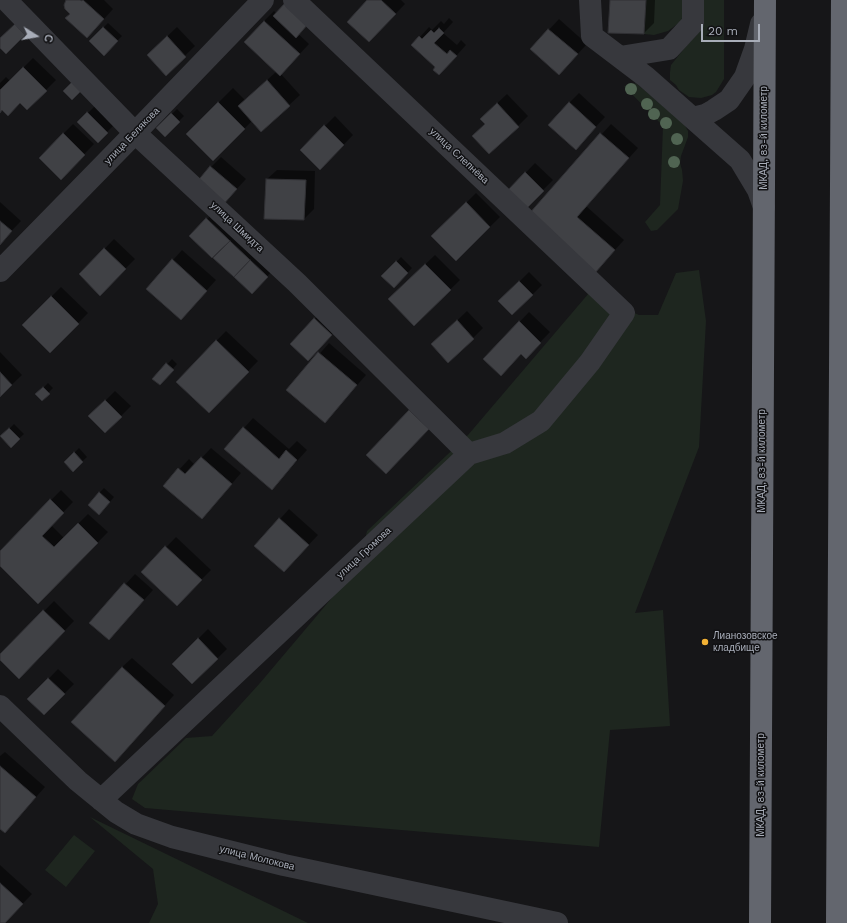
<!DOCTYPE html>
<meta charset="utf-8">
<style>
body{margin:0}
#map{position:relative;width:847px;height:923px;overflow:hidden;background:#161618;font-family:"Work Sans",sans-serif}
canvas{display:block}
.north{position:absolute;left:16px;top:16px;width:40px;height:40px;-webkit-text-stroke:3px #111113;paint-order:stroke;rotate:101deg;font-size:11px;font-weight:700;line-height:16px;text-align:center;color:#a8adb8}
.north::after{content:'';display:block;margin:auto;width:14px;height:18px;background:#a8adb8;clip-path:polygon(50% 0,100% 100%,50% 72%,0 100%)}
.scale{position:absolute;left:701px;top:24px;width:59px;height:18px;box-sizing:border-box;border:2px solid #a8adb8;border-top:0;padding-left:5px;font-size:12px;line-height:14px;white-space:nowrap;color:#a8adb8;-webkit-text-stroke:3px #111113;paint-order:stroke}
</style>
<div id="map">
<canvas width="847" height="923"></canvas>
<div class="north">С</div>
<div class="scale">20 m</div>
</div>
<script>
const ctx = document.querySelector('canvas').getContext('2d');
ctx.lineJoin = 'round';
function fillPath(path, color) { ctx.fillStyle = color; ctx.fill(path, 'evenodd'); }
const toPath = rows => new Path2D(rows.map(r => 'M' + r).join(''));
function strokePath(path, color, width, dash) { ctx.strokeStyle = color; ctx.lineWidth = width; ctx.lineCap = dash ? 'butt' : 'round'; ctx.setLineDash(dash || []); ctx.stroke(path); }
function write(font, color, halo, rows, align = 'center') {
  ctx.font = font + ' "Work Sans",sans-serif'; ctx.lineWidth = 3; ctx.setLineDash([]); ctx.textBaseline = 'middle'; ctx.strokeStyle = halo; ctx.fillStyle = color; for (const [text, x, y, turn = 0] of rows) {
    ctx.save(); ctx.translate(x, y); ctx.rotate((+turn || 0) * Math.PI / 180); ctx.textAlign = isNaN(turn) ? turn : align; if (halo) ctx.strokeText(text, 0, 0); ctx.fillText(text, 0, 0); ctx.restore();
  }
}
fillPath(toPath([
 [646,0,689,0,687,9,680,22,668,31,654,35,644,34],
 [697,0,724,0,724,79,716,92,712,95,701,98,689,97,679,90,676,85,670,80,670,72,671,65,687,45,697,35],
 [636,83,684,124,688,131,688,137,681,156,680,163,682,170,683,181,678,209,657,230,651,231,645,222,660,205,663,126,624,86],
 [699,270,706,321,699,447,635,613,663,610,670,726,610,730,599,847,145,808,132,799,138,784,186,738,212,736,260,683,358,567,367,531,468,435,589,293,639,315,658,315,676,273],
 [90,817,308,923,149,923,158,904,153,869],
 [74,835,95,851,66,887,45,870]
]), '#1e261f');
fillPath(toPath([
 [68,0,104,0,113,9,97,27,71,14],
 [369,0,401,0,405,4,369,41],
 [611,0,655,0,654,23,644,33],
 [274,11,309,44,281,74,300,95,261,131,252,121,213,160,187,134,233,88,245,100,277,71,264,21],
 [449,18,453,22,443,33,457,45,461,40,466,45,449,64,437,67,420,37,429,27,432,30,441,21,444,24],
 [559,19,587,44,559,74,531,49],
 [108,23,122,36,104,54,90,41],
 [177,27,195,46,166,74,158,45],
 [33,58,56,80,27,109,21,101,2,109,0,111,0,83,6,77,10,81],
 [579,93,605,117,576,148,569,103],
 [507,94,528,116,518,126,486,124,491,109],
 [98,103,117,122,98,141,79,122],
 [177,109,184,116,165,135,158,128],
 [335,116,353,135,320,169,301,150],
 [73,124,94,144,61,178,63,134],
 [611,124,638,148,586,206,624,240,604,262,529,214],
 [221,157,246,179,222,205,211,167],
 [535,163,553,180,525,208,508,191],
 [277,170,315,171,314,209,304,219,267,179],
 [476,193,500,217,456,260,433,236],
 [0,202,21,221,0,243],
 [217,209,277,266,251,293,191,236],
 [114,239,135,259,100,294,80,274],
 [182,250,216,280,190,309,173,260],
 [435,255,460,280,414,325,389,299],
 [401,257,412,268,394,287,383,276],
 [529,272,542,285,513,314,500,301],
 [61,287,88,313,50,352,23,325],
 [324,309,341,325,317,350,315,319],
 [467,311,483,328,473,338,442,335],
 [529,312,550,332,526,357,521,353,484,359],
 [226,331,258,361,218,402,177,381],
 [329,343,366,375,325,422,288,390],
 [0,352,22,375,0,396],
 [172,359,177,364,164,379,154,379],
 [48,383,53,388,42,399,37,394],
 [115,391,131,406,105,432,90,416],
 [253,418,289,449,297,441,307,450,281,479,244,428],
 [14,424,24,434,11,446,2,436],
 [79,448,87,457,73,470,70,457],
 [211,448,241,473,211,508,164,486,189,459,195,465],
 [104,488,114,497,104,509,99,493],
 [61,490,73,502,51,525,64,538,88,514,108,532,38,603,0,565,0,552],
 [289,509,318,535,284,571,280,519],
 [176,537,211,570,186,595,142,572],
 [135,574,153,590,118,629,90,623],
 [54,601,74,621,19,677,0,659,0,656],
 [208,629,227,649,192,683,173,664],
 [132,658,174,695,125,751,122,667],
 [58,669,74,684,44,714,29,699],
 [5,752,45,787,14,822,0,828,0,756],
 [0,865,32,894,4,923,0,923]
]), '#0007');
const building = toPath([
 [66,0,80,0,81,1,83,0,104,19,87,38,65,18,70,14,65,9,64,5,66,0],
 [367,0,381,0,396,14,369,42,347,22,367,0],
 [610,0,646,0,644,34,608,33,610,0],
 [285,3,308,24,296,38,273,16,285,3],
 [264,21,300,54,280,76,244,42,264,21],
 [15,24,25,35,6,54,0,48,0,38,15,24],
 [103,27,118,41,104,56,89,41,103,27],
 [439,28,444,33,434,43,447,54,450,50,457,56,439,75,433,70,435,67,411,45,419,36,422,39,431,30,434,33,439,28],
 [548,29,578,54,559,75,530,49,548,29],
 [167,36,186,57,166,76,147,55,167,36],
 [23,67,47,91,27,110,20,103,8,116,2,110,0,113,0,90,23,67],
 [77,77,86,86,72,100,63,91,77,77],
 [267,80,290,106,261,132,238,106,267,80],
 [218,102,245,129,213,161,186,134,218,102],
 [569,102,596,127,576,150,548,125,569,102],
 [497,103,519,127,489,154,472,136,485,124,480,119,497,103],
 [87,112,108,133,98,143,77,122,87,112],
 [171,113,180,122,165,137,156,128,171,113],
 [324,125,344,145,320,170,300,150,324,125],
 [63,133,85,155,61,180,39,158,63,133],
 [600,133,629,158,577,217,615,250,595,273,528,215,600,133],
 [210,166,237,189,222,206,196,183,210,166],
 [525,172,544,191,525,210,507,191,525,172],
 [266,179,306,180,304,220,264,219,266,179],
 [466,202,490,227,456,261,431,236,466,202],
 [206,218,230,241,212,258,189,236,206,218],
 [0,221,12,231,0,245,0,221],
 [230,241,250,260,234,277,213,258,230,241],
 [104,248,126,269,100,296,79,274,104,248],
 [172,259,207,291,181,320,146,289,172,259],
 [250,260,268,277,252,294,234,277,250,260],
 [396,261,408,273,394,288,381,276,396,261],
 [425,264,451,290,414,326,388,299,425,264],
 [519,281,533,295,512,315,498,301,519,281],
 [51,296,79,324,50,353,22,325,51,296],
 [314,318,332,335,308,361,290,344,314,318],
 [457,320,474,339,448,363,431,344,457,320],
 [519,321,541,343,526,359,521,354,501,376,483,359,519,321],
 [216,340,249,372,209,413,176,382,216,340],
 [318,352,357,385,325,423,286,390,318,352],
 [166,363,174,370,160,385,152,379,166,363],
 [0,372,12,385,0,397,0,372],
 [43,387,50,394,42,401,35,394,43,387],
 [105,400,122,417,105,433,88,416,105,400],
 [409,410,429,429,386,474,366,455,409,410],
 [243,427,279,459,286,450,297,460,272,490,224,449,243,427],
 [9,428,20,439,11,448,0,436,9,428],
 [74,452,83,462,73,472,64,462,74,452],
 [201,457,232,484,202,519,163,486,178,468,185,474,201,457],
 [99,492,110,502,99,515,88,505,99,492],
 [50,499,64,513,42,536,54,547,78,523,98,543,38,604,0,566,0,551,50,499],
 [279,518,309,545,284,572,254,546,279,518],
 [165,546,202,580,177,606,141,572,165,546],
 [124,583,144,600,109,640,89,623,124,583],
 [43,610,65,631,19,679,0,660,0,654,43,610],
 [198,638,218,659,192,684,172,664,198,638],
 [122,667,165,706,115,762,71,722,122,667],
 [48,678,65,694,44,715,27,699,48,678],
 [0,766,36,797,5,833,0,829,0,766],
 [0,883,23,904,5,923,0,923,0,883]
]);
fillPath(building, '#404145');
strokePath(building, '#303034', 1);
strokePath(toPath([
 [6,0,135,133,297,283,469,454],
 [590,0,592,36,646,77,740,160,758,190,764,207],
 [620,57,669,49,693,23,693,0],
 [693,118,705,115,714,110,729,100,745,77,755,49,761,24],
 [0,271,135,133,263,0],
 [0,706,78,781,116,812,136,824,172,837,284,865,557,923],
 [101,800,469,454,505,443,541,421,590,362,624,313,294,0]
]), '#37383d', 22);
strokePath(toPath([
 [760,923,765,0],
 [837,923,842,0]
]), '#63666e', 22);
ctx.fillStyle = '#506452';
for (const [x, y] of [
 [631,89],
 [647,104],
 [654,114],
 [666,123],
 [677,139],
 [674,162]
]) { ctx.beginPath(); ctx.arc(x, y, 6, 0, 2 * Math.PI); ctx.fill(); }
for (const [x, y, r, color] of [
 [705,642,4,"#f2b134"]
]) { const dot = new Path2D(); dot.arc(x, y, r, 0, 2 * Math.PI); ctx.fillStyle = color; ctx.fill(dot); strokePath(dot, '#111113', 1.5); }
write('10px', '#a8adb8', '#111113', [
 ["улица Белякова",132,136,-46],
 ["МКАД, 83-й километр",764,138,-90],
 ["улица Слепнёва",459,156,43],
 ["улица Шмидта",237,227,43],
 ["МКАД, 83-й километр",762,461,-90],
 ["улица Громова",364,553,-43],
 ["МКАД, 83-й километр",761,785,-90],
 ["улица Молокова",257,858,14]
]);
write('10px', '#a8adb8', '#111113', [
 ["Лианозовское",713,636],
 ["кладбище",713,648]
], 'left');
</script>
